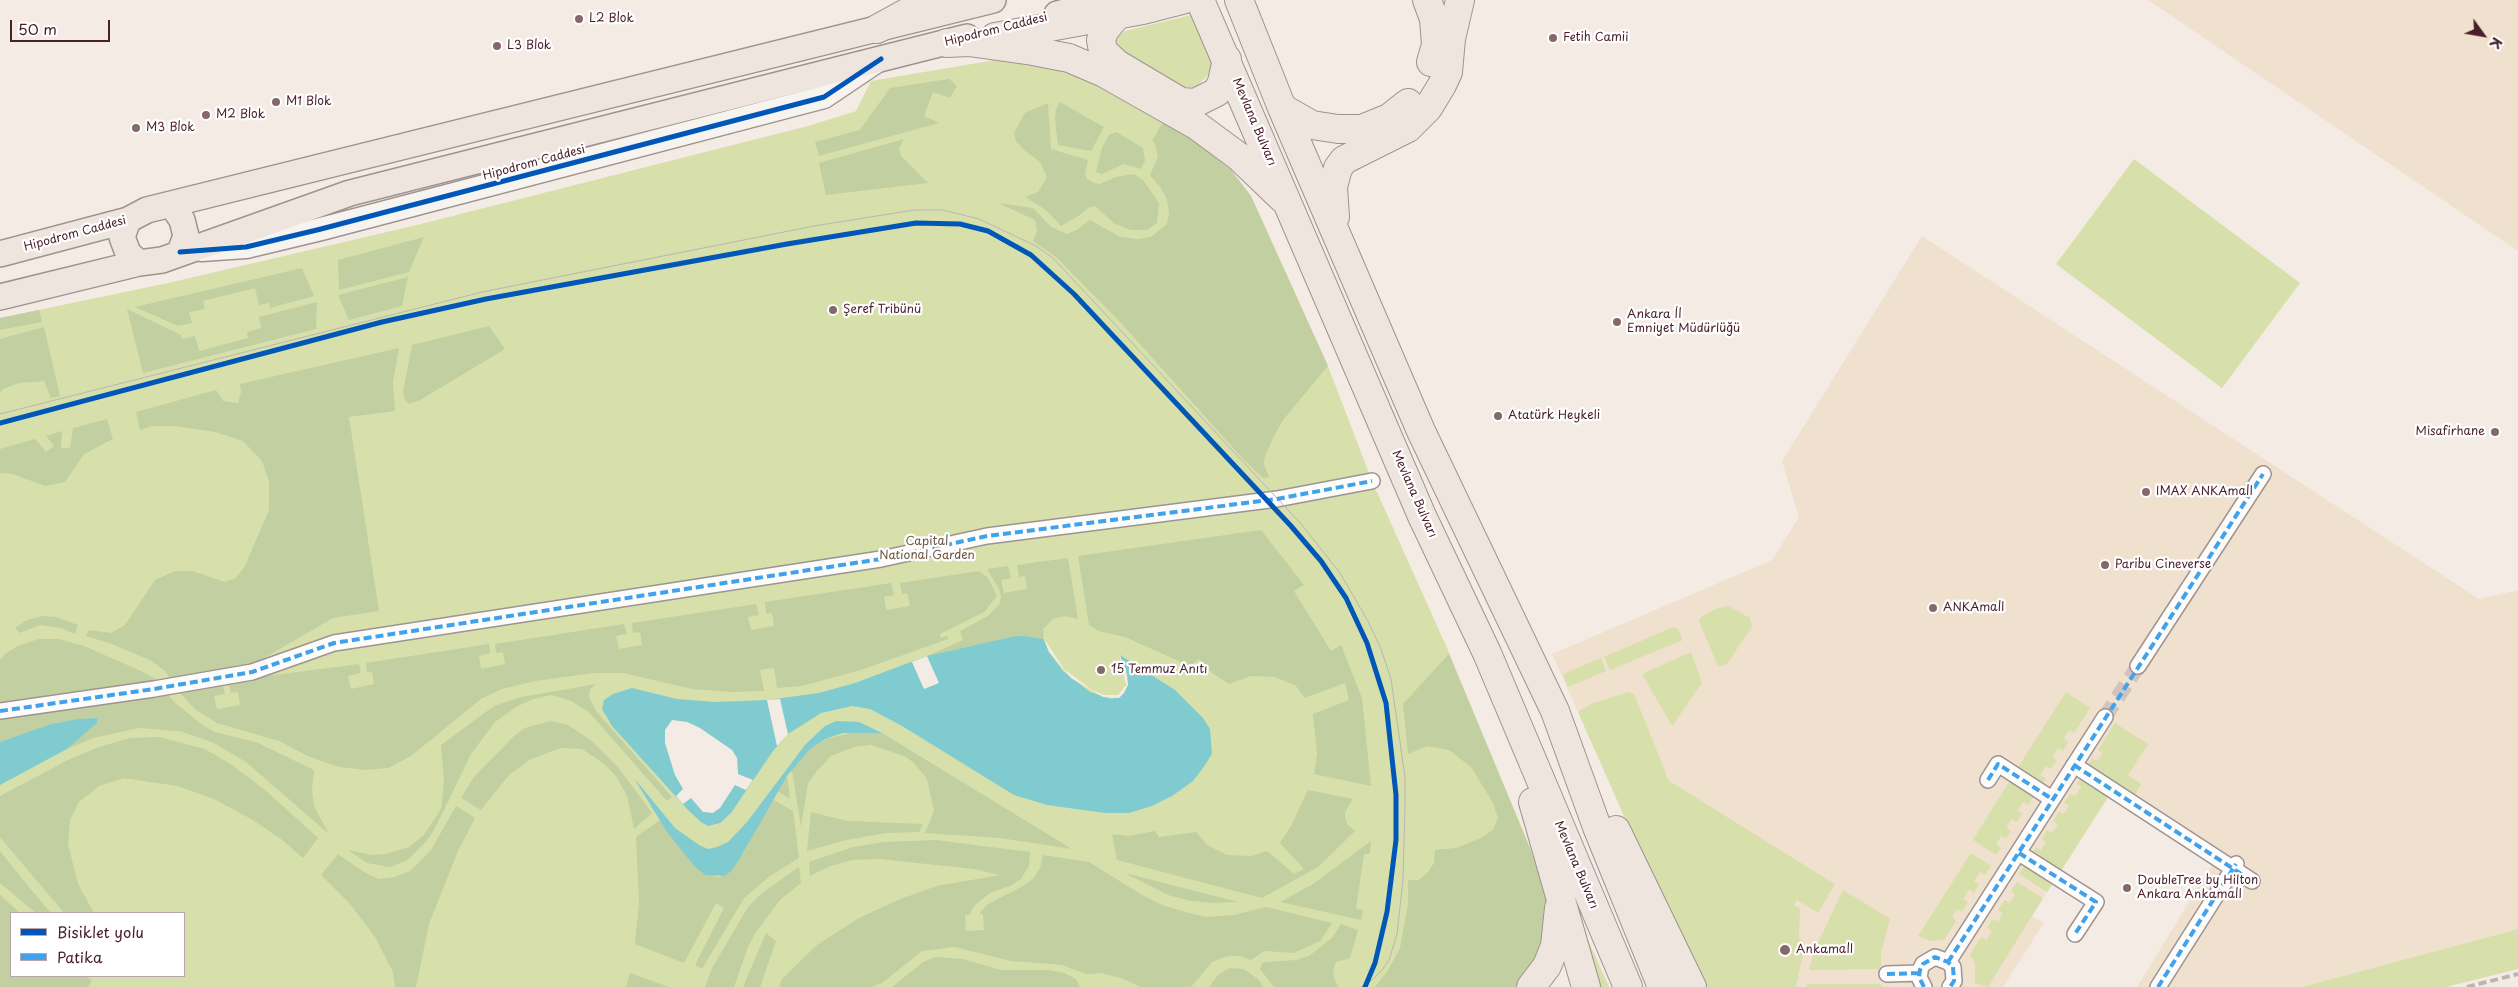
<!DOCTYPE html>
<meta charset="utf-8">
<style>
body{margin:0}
#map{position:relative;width:2518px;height:987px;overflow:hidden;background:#f4ece4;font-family:"Playpen Sans",sans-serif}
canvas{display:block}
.legend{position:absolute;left:10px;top:912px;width:175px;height:65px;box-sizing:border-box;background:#fff;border:1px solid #b7a5aa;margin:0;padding:6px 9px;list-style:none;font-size:15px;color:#4a1f2b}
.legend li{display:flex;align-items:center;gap:10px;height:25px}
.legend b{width:25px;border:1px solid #b7a5aa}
.north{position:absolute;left:2458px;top:10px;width:50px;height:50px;-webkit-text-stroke:4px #fff;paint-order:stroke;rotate:122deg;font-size:14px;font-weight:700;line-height:20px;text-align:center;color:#4a1f2b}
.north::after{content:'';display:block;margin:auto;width:18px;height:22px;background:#4a1f2b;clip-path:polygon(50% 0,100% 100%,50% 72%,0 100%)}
.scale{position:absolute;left:10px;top:20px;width:100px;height:22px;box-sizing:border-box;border:2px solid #4a1f2b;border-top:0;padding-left:6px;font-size:15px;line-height:18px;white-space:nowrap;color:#4a1f2b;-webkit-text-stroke:4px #fff;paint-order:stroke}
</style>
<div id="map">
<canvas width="2518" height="987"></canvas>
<ul class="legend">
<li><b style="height:6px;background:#0057b8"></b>Bisiklet yolu</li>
<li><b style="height:6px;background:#40a2eb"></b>Patika</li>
</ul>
<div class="north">K</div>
<div class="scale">50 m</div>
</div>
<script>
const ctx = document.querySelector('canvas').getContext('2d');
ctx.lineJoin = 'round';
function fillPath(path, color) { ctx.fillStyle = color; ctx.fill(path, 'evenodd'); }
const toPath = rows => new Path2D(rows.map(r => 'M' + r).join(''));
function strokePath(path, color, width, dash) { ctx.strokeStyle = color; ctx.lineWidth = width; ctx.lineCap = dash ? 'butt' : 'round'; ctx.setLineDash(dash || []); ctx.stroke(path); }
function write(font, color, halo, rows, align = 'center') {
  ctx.font = font + ' "Playpen Sans",sans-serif'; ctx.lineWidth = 4.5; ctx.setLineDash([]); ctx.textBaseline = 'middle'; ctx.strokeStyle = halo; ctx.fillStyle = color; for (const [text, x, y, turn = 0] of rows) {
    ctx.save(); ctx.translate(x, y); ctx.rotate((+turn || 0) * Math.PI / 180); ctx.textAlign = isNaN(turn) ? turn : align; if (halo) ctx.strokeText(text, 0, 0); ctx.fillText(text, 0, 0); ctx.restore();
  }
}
fillPath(toPath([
 [2148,0,2518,0,2518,251],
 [1922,236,2479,599,2518,590,2518,929,2302,987,2137,987,2213,863,2110,795,2032,916,2044,923,2003,987,1705,987,1676,933,1552,654,1772,560,1799,517,1782,461]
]), '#efe1cd');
fillPath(toPath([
 [1191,15,1212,64,1208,75,1196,87,1188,88,1177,85,1114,50,1115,39,1125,31],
 [995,60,1070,66,1179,129,1231,170,1251,196,1328,366,1372,481,1447,648,1530,848,1547,898,1520,987,0,987,0,318,168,283,417,225,808,126,856,111,871,81],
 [11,913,184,913,184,976,11,976],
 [2134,159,2300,283,2222,388,2056,264],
 [1728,606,1750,618,1752,627,1726,665,1718,666,1699,621,1702,616,1718,608],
 [1673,627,1678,629,1683,640,1610,670,1604,657],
 [1691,652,1702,683,1672,726,1642,674],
 [1601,658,1606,671,1568,687,1563,674],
 [1628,692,1634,694,1669,781,1835,884,1818,913,1797,900,1794,905,1800,909,1799,938,1805,944,1796,987,1705,987,1676,933,1578,712,1591,704],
 [2066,692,2090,708,2074,733,2069,730,2064,738,2068,742,2063,751,2058,748,2052,757,2057,760,2051,769,2046,766,2040,775,2046,778,2040,787,2015,772],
 [2115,723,2148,744,2128,775,2141,784,2133,798,2086,768,2092,758,2097,761,2103,753,2098,750],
 [2081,777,2109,795,2059,874,2030,856,2036,847,2041,850,2046,842,2042,839,2047,830,2052,833,2058,824,2053,821,2059,812,2064,814,2069,806,2064,803,2070,794,2075,796,2081,787,2077,784],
 [2011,779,2035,794,2028,805,2023,802,2017,810,2022,814,2017,822,2012,819,2006,827,2011,831,2006,839,2001,836,1996,844,2001,848,1996,855,1973,840],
 [1971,853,1991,866,1985,875,1980,872,1974,881,1979,884,1974,893,1969,890,1963,899,1968,902,1962,912,1957,909,1952,917,1956,921,1944,940,1931,941,1918,936],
 [2027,862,2055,880,2047,892,2019,874],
 [2017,882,2043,898,1988,987,1975,983,1975,963,1970,955,1981,937,1987,940,1992,931,1987,928,1993,919,1998,922,2003,913,1998,910,2005,900,2010,903,2015,895,2011,891],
 [1843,890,1890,919,1881,953,1881,969,1809,970,1814,951],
 [2518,929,2518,969,2446,987,2302,987],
 [1585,933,1609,987,1597,987],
 [1807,984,1881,984,1882,987,1807,987]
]), '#d7e0aa');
fillPath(toPath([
 [949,79,957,86,950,98,933,92,924,116,939,123,819,156,815,142,860,130,890,88],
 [1060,102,1104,127,1091,151,1058,145,1055,119,1056,109],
 [1048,103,1051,149,1088,160,1085,174,1087,179,1094,183,1100,184,1116,177,1134,174,1143,180,1159,203,1157,223,1147,230,1131,230,1115,224,1095,206,1088,208,1080,215,1061,226,1046,210,1025,197,1038,192,1047,177,1040,162,1023,149,1016,141,1014,133,1025,113],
 [1164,120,1179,129,1231,170,1251,196,1328,366,1283,420,1273,438,1265,456,1264,464,1269,477,1263,478,1244,460,1122,324,1056,257,1033,241,1037,231,1035,220,998,203,1033,208,1051,227,1067,234,1077,230,1090,220,1120,237,1138,239,1151,237,1167,224,1169,214,1167,199,1160,187,1150,175,1158,157,1155,143,1152,141],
 [1116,132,1143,148,1145,161,1141,169,1124,164,1102,174,1096,172,1102,148,1109,135],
 [904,139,899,148,901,156,928,183,826,195,819,163],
 [424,237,409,272,339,290,338,260],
 [302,268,314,296,270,308,269,303,259,305,255,288,203,301,205,309,189,312,192,323,178,326,135,307],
 [408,277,402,306,349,320,338,295],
 [317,302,316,329,143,373,127,309,181,335,182,339,195,336,199,351,248,338,247,332,261,328,259,317],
 [39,310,42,322,0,330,0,318],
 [489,326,505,349,420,400,409,404,405,400,403,392,412,345],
 [44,327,60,396,51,398,44,381,19,383,3,389,0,393,0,339],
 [399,348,393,382,395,411,349,417,379,611,333,618,245,669,171,680,165,671,150,660,112,644,86,636,89,630,111,633,125,625,155,580,175,571,192,571,225,582,236,578,245,566,269,510,269,481,262,461,243,441,215,432,175,426,152,426,140,430,136,412,216,390,223,401,238,403,241,392,240,384],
 [107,419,113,439,84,454,65,482,45,486,13,474,0,473,0,449,35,439,46,452,54,446,46,436,62,431,61,448,70,448,73,428],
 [1261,530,1304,585,1294,591,1331,651,1341,645,1362,698,1371,786,1314,774,1317,754,1313,714,1349,700,1345,683,1305,698,1296,686,1275,677,1251,676,1229,684,1211,672,1199,659,1190,666,1125,637,1098,631,1089,625,1078,556],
 [1068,558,1078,619,1064,616,1053,619,1043,629,1044,639,1011,637,927,656,963,640,960,631,988,616,1000,604,1001,596,999,589,987,569,1008,566,1011,578,1001,580,1004,593,1027,589,1025,576,1019,577,1017,565],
 [979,571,988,578,997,596,984,612,940,634,941,638,947,636,948,639,864,669,802,686,777,688,774,668,760,670,764,691,731,692,692,689,623,673,594,673,535,681,502,689,481,699,411,756,388,768,366,770,339,767,310,757,279,741,217,723,196,710,178,691,222,682,225,694,214,696,217,709,240,705,238,692,231,693,228,681,359,664,361,673,348,676,351,689,374,684,372,672,367,672,366,663,489,644,490,653,479,656,481,669,505,664,503,652,496,653,495,644,624,624,627,634,616,636,619,649,642,645,640,632,633,633,632,623,756,604,759,615,748,617,751,630,774,626,772,613,766,614,765,602,891,583,894,595,884,597,886,610,910,606,907,593,902,594,900,583],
 [43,616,56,617,78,625,75,634,60,628,40,625,20,633,15,628,27,620],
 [39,639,59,639,84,646,139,670,156,679,158,683,0,705,0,660,6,653,20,645],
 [1449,654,1530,848,1547,898,1550,923,1545,947,1520,987,1375,987,1387,972,1400,948,1408,903,1408,880,1419,880,1428,872,1434,863,1435,850,1456,848,1479,839,1493,830,1498,818,1493,803,1471,767,1449,750,1427,746,1408,754,1403,704],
 [597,684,590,689,589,697,596,711,672,797,667,801,589,712,571,701,552,695,533,699,516,707,495,722,471,754,434,830,425,843,406,861,390,867,367,863,348,850,371,855,386,854,409,847,424,835,441,809,444,782,441,745,494,706,521,697],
 [167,693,175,703,204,726,215,732,258,743,314,770,312,789,314,806,329,834,246,762,212,742,179,731,139,728,93,738,67,749,97,723,94,718,91,718,48,725,0,742,0,717],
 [550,721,568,725,592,741,617,766,652,813,634,829,627,796,616,776,603,763,582,749,561,748,531,759,509,775,481,810,461,798,474,777,514,736,525,728],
 [855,732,882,733,1072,849,1000,838,925,833,934,811,927,779,913,762,904,756,871,745,854,747,831,756,817,771,808,783,801,827,792,770,810,749,826,739],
 [159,737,205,749,232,765,265,790,318,838,303,858,281,839,253,820,214,799,177,786,124,778,99,786,79,802,70,820,68,844,78,884,94,913,64,913,0,837,0,796,68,760,96,748,130,738],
 [787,776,790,799,777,791],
 [1308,790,1353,799,1345,812,1345,818,1347,824,1355,831,1318,867,1262,898,1117,860,1112,834,1129,836,1155,831,1159,837,1196,832,1207,845,1227,855,1251,856,1267,851,1294,874,1304,869,1280,843,1291,826],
 [772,799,793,811,799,858,770,876,744,898,702,969,695,965,724,908,716,903,684,963,635,944,639,902,636,837,660,820,696,868,717,877,725,876,731,871,746,849],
 [456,806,475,818,458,851,429,924,416,987,395,987,393,972,375,937,350,904,321,875,338,854,364,872,379,879,395,877,410,871,431,850],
 [811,812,847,821,923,824,919,832,887,833,846,840,807,851],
 [936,840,1030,852,1029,866,1021,879,1010,886,990,893,975,905,969,915,965,915,966,931,984,930,983,914,979,914,988,904,1023,886,1034,878,1040,868,1043,855,1089,862,1142,895,1162,905,1189,913,1207,917,1234,915,1266,907,1332,923,1320,941,1294,953,1264,951,1251,960,1240,956,1228,956,1212,962,1191,987,1140,987,1124,979,1101,973,1086,974,1062,965,1011,961,954,947,922,951,882,983,872,987,779,987,782,979,817,945,859,918,903,898,937,886,1000,875,974,869,879,859,852,860,828,867,810,876,809,862,853,847,884,842],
 [1371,841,1370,854,1364,854,1356,909,1363,910,1361,920,1280,902,1313,884],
 [0,851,28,886,51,913,36,913,0,883],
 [799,867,801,883,780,900,756,932,748,947,734,987,705,987,712,968,748,907,762,893],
 [1125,873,1238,902,1214,903,1190,901,1168,895],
 [0,895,20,913,11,913,11,976,86,976,92,981,88,987,0,987],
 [1341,924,1358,930,1350,958,1336,962,1333,971,1335,981,1339,987,1274,987,1260,969,1262,963,1266,962,1296,960,1309,956,1332,938],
 [766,933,776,941,760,987,743,987],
 [935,957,963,959,1001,970,1049,970,1064,973,1076,979,1080,987,892,987,923,962],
 [1230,968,1244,969,1259,980,1263,987,1209,987,1218,975],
 [630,973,669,987,626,987]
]), '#c1cfa1');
fillPath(toPath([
 [1023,636,1044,639,1049,652,1063,671,1090,692,1112,699,1124,693,1127,675,1120,655,1175,690,1203,718,1210,729,1212,754,1203,768,1193,781,1172,796,1152,806,1129,813,1105,813,1047,805,1014,795,902,726,870,709,852,706,821,713,788,734,773,751,731,813,720,823,708,826,701,822,688,810,612,726,602,709,604,700,613,694,632,688,677,699,716,702,767,700,819,693,855,683,927,656,1011,637],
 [97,718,97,723,67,749,0,785,0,742,48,725,77,719],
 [836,721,859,722,882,733,843,733,825,739,810,749,787,776,739,860,731,871,725,876,706,875,696,868,667,832,634,778,675,828,699,845,708,849,717,847,728,842,747,822,805,745,825,726]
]), '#80cbcf');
fillPath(toPath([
 [1043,637,1064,669,1092,690,1104,695,1118,695,1126,685,1119,653,1127,675,1128,685,1124,693,1119,698,1103,697,1071,678,1049,652],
 [927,656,939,683,924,689,912,662],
 [780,699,788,734,777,746,767,700],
 [672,720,687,722,700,728,732,750,737,758,738,774,753,780,746,790,735,785,720,808,713,813,703,812,691,798,683,804,676,796,683,789,675,775,665,743,665,730]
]), '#f4ece4');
strokePath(toPath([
 [2105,717,2138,666]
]), '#d2c3bf', 15, [15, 8]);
const street = toPath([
 [2138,666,2263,474],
 [0,711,154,689,252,672,334,643,881,559,987,536,1277,499,1372,481],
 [2074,765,2252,881],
 [1988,780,1998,764,2052,799],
 [2019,853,2096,902,2075,934],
 [1948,962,2105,717],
 [1887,974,1920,973],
 [1924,987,1919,977,1920,970,1923,964,1935,957,1948,962,1953,967,1954,981,1950,987],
 [2158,987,2236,864]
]);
const secondary = toPath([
 [201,250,246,247,321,229,824,97,876,62]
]);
const primary = toPath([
 [1057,14,1112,0],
 [172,205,182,220,186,236,180,252],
 [128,220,122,237,128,253,139,263],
 [0,254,128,220,147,210,993,0],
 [0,297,139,263,162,260,350,193,967,37]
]);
const highway = toPath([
 [1200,0,1422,516,1487,653,1628,987],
 [1239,0,1282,108,1421,431,1555,711,1597,827,1662,987],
 [1427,0,1434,19,1436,45,1431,62],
 [1119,13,1104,31,1101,40,1103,51,1117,64,1181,102,1195,103,1217,92,1222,82,1227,59],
 [877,29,930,0],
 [995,37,1143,10,1182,0],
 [947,43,969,42,1033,51,1069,58,1104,73,1196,125,1238,156,1283,199],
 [1282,108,1312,125,1338,129,1362,129,1389,118,1408,103],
 [1335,217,1333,187,1338,168,1344,160,1408,128,1428,108,1442,85,1448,72,1451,39,1460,0],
 [1533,802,1586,987],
 [1616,830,1692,987],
 [1531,987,1547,966,1555,946,1559,908]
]);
strokePath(street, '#9e9391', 18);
strokePath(secondary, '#9e9391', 25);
strokePath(primary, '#9e9391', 28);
strokePath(highway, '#9e9391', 30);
strokePath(street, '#fdfcfb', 15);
strokePath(secondary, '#f7f4f0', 22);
strokePath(primary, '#eee6de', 25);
strokePath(highway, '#eee6de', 28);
strokePath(toPath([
 [0,414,482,292,814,226,914,210,943,210,979,219,1036,246,1053,258,1302,525,1340,573,1368,621,1381,649,1391,679,1405,777,1405,805,1403,880,1397,934,1389,960,1382,970,1372,980,1361,987]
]), '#bbb5b5', 1);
strokePath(toPath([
 [2467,987,2518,974]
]), '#bbb5b5', 4, [8, 4]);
strokePath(toPath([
 [0,711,154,689,252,672,334,643,881,559,987,536,1277,499,1372,481],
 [2074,765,2252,881],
 [1988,780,1998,764,2052,799],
 [2019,853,2096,902,2075,934],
 [1948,962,2263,474],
 [1887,974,1920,973],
 [1924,987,1919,977,1920,970,1923,964,1935,957,1948,962,1953,967,1954,981,1950,987],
 [2158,987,2236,864]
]), '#40a2eb', 4, [8, 4]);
strokePath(toPath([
 [180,252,246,247,321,229,824,97,881,59],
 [0,423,382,322,486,299,787,244,916,223,960,224,988,231,1031,255,1074,294,1291,526,1321,561,1346,598,1367,643,1386,703,1396,795,1396,840,1387,912,1375,963,1365,987]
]), '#0057b8', 5);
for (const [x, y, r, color] of [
 [579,19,5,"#86676c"],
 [1553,38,5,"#86676c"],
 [497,46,5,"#86676c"],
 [276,102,5,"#86676c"],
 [206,115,5,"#86676c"],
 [136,128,5,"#86676c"],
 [833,310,5,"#86676c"],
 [1617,322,5,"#86676c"],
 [1498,416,5,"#86676c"],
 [2495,432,5,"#86676c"],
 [2146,492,5,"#86676c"],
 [2105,565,5,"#86676c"],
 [1933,608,5,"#86676c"],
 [1101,670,5,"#86676c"],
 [2127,888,5,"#86676c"],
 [1785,950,6,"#86676c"]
]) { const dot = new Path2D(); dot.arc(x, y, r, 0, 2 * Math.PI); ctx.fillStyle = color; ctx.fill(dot); strokePath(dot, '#fff', 2); }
write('12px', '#4a1f2b', '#fff', [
 ["L2 Blok",589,19],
 ["Fetih Camii",1563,38],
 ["L3 Blok",507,46],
 ["M1 Blok",286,102],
 ["M2 Blok",216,115],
 ["M3 Blok",146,128],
 ["Şeref Tribünü",843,310],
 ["Ankara İl",1627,315],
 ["Emniyet Müdürlüğü",1627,329],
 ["Atatürk Heykeli",1508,416],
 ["Misafirhane",2485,432,"right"],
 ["IMAX ANKAmall",2156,492],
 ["Paribu Cineverse",2115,565],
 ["ANKAmall",1943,608],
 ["15 Temmuz Anıtı",1111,670],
 ["DoubleTree by Hilton",2137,881],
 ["Ankara Ankamall",2137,895],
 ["Ankamall",1796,950]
], 'left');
write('12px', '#4a1f2b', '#fff', [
 ["Hipodrom Caddesi",996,30,-14],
 ["Mevlana Bulvarı",1254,122,67],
 ["Hipodrom Caddesi",534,163,-15],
 ["Hipodrom Caddesi",75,234,-15],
 ["Mevlana Bulvarı",1414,494,66],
 ["Mevlana Bulvarı",1576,865,67]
]);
write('12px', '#6d5643', '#fff', [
 ["Capital",927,542],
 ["National Garden",927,556]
]);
</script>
